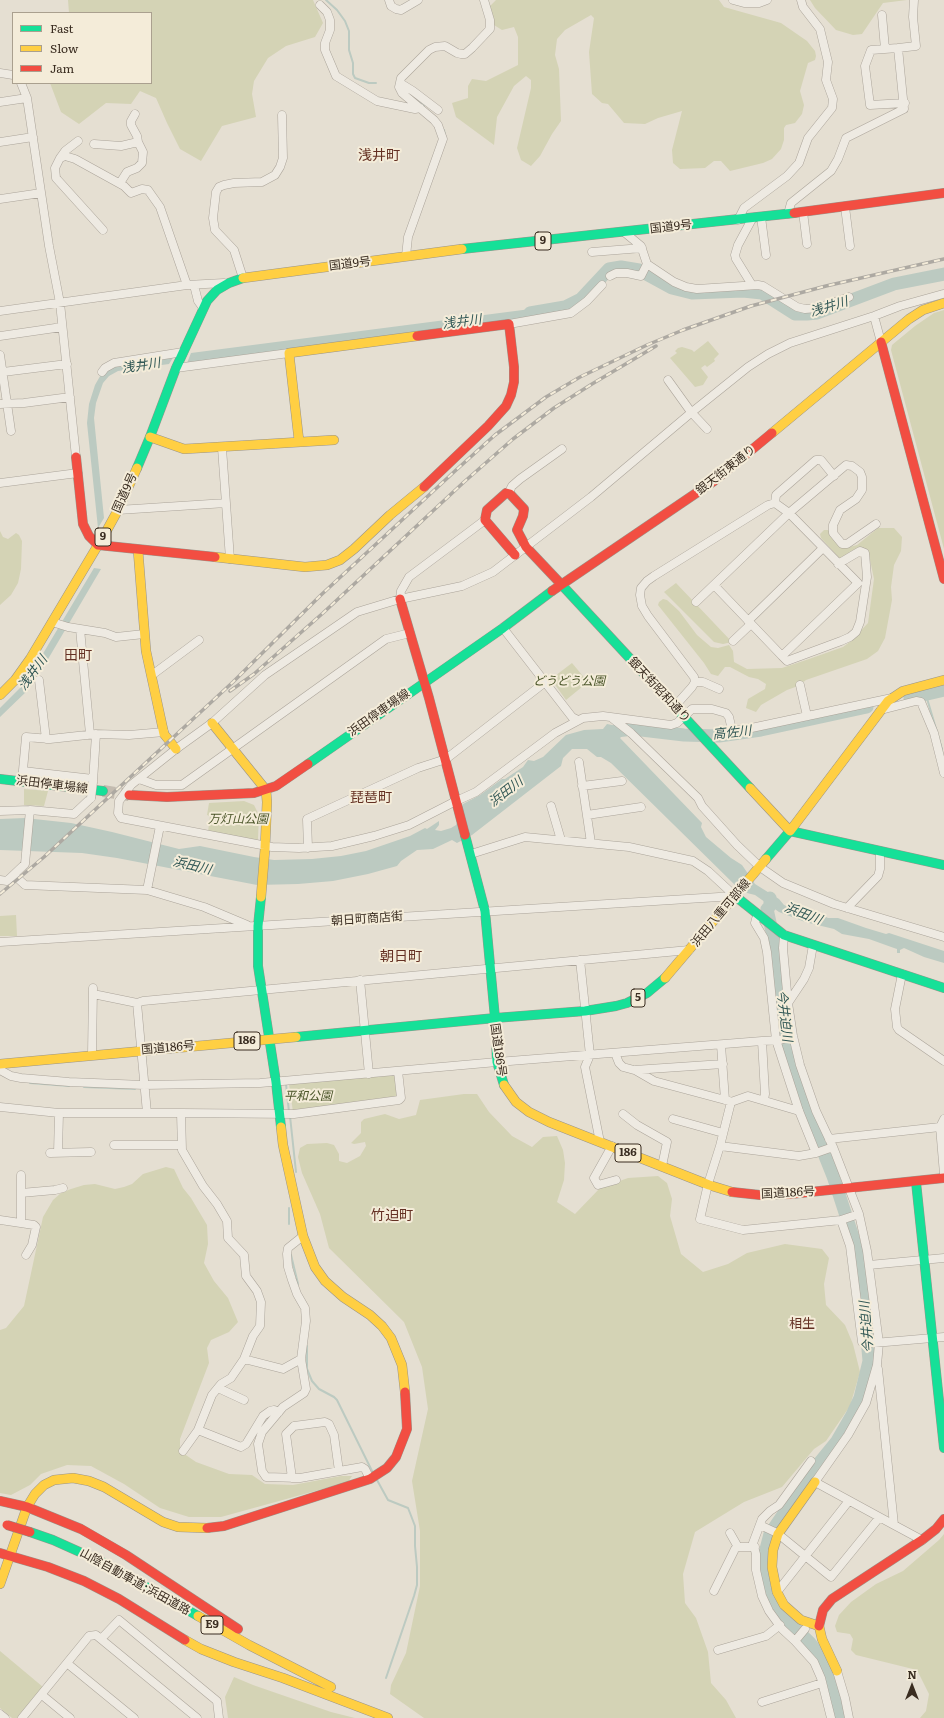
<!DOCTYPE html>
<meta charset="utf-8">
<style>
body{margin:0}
#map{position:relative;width:944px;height:1718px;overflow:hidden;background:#e5dfd2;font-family:Literata,serif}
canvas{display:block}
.legend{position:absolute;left:12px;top:12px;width:140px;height:72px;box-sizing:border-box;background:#f4ecd9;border:1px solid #aaa08f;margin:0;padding:5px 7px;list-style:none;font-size:12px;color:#3a2d21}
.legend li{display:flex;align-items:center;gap:8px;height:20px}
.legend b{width:20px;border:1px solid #aaa08f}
.north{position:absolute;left:892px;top:1666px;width:40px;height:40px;-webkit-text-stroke:3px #f4ecd9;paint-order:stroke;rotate:0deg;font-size:11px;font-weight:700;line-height:16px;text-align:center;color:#3a2d21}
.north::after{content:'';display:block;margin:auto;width:14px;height:18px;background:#3a2d21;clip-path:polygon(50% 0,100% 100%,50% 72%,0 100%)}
</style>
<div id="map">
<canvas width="944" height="1718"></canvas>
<ul class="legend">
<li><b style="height:5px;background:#16e098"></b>Fast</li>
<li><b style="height:5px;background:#ffcf43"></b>Slow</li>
<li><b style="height:5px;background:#f24e42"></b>Jam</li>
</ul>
<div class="north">N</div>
</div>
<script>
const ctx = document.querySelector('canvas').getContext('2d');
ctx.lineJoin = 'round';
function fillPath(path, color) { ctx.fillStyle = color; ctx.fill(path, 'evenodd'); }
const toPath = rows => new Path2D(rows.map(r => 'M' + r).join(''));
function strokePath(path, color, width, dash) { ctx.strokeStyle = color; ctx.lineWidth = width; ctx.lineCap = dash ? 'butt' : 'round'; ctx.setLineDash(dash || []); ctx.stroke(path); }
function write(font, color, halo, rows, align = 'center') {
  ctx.font = font + ' Literata,"Noto Sans JP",serif'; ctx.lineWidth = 4; ctx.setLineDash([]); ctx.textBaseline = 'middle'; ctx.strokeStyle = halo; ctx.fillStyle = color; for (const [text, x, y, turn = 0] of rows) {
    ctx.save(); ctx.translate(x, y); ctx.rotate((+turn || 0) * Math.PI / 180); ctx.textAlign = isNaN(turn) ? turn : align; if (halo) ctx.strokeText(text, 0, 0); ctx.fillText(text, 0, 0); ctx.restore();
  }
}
fillPath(toPath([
 [68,0,313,0,323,23,315,37,286,46,268,58,254,81,252,94,256,117,222,126,201,161,180,149,167,123,156,98,140,91,131,104,106,103,79,124,61,112,50,83,151,83,151,13,69,13],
 [496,0,719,0,724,7,781,23,807,41,815,51,816,56,815,60,808,63,800,91,804,105,802,114,795,123,786,125,784,128,784,140,781,149,772,159,763,163,730,171,721,161,714,161,705,168,680,169,673,163,672,150,682,111,658,118,645,124,624,123,608,104,602,103,592,94,589,52,594,18,591,15,565,30,557,39,555,55,559,69,561,121,552,134,540,156,531,166,521,160,517,148,531,88,531,80,526,76,514,86,497,117,494,145,456,117,452,103,468,98,468,86,472,79,486,81,518,65,518,37,514,27,502,30,494,25,490,6],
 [810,0,907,0,883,3,862,34,853,35,836,30,815,8],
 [944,310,944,549,891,350,892,345,915,326,934,313],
 [708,341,719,354,714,359,715,361,707,367,705,365,701,368,708,377,703,385,695,387,670,358,677,353,675,351,678,348,682,347,692,350,694,352],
 [878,528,894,528,902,537,901,551,894,565,891,587,892,600,885,638,878,651,867,659,806,680,798,686,787,690,761,705,756,712,746,708,748,699,765,689,766,684,758,679,749,677,730,667,725,667,718,676,711,674,704,663,658,605,659,602,663,599,667,600,679,611,697,635,711,647,718,648,729,645,733,651,734,662,747,669,782,668,809,659,843,647,851,641,868,623,874,579,868,550,863,548,840,559,821,538,820,534,824,530,828,530,842,547,846,548,857,545],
 [0,531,3,537,8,539,16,533,19,535,22,541,21,569,18,583,11,595,0,605],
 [676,583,732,642,723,644,714,642,664,592],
 [572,663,588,682,566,700,551,679],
 [24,789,48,791,44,806,24,805],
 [244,801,254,805,259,815,258,839,256,841,208,832,210,816,207,815,209,803],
 [16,915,17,936,0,936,0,916],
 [394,1075,396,1077,398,1096,396,1098,293,1112,289,1084],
 [464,1094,477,1094,489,1112,512,1136,532,1147,543,1137,557,1136,563,1150,565,1163,564,1180,557,1202,575,1214,600,1188,628,1178,658,1176,667,1183,672,1199,670,1216,681,1254,703,1272,728,1264,747,1253,785,1244,822,1249,829,1258,824,1284,826,1305,845,1325,853,1344,860,1372,850,1406,826,1441,814,1449,782,1487,744,1502,695,1532,683,1574,685,1603,696,1618,708,1652,711,1683,726,1700,736,1718,424,1718,390,1694,391,1685,406,1653,420,1586,420,1531,412,1481,428,1409,422,1367,404,1322,329,1248,320,1214,302,1173,298,1157,300,1148,307,1144,327,1143,334,1145,339,1154,339,1161,347,1163,360,1156,366,1146,365,1142,354,1144,351,1143,361,1133,361,1122,364,1119,385,1114,399,1119,416,1115,420,1100],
 [166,1167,174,1169,183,1188,191,1198,207,1225,208,1244,204,1263,214,1281,228,1298,238,1322,229,1332,211,1340,207,1348,209,1363,180,1439,180,1451,196,1462,229,1474,252,1475,265,1484,293,1485,341,1476,352,1476,348,1482,221,1517,189,1517,160,1508,124,1484,91,1466,67,1465,41,1474,30,1485,11,1495,0,1493,0,1330,6,1328,24,1306,43,1217,53,1200,61,1193,71,1189,84,1185,95,1184,115,1189,124,1187,132,1184,143,1174],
 [944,1534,944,1718,920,1718,926,1711,929,1694,917,1670,856,1655,851,1650,853,1639,850,1634,837,1632,835,1626,839,1615,851,1602,876,1584,903,1571,939,1540],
 [0,1651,43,1687,18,1718,12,1718,0,1708],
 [234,1677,253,1685,331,1712,355,1718,228,1718,225,1697]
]), '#d4d3b5');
fillPath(toPath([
 [546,307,547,316,187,363,191,353],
 [174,356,169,364,118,371,109,376,103,383,96,403,94,418,104,518,98,528,87,423,89,404,95,385,103,371,109,367],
 [94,568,101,569,41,671,35,667],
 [34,670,39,673,28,690,0,717,0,708,23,685],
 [607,724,617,726,627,731,620,738,702,823,701,827,706,837,731,858,742,865,755,884,779,899,784,905,804,913,816,912,828,918,838,918,866,928,886,934,889,933,944,951,944,963,924,957,904,948,900,950,900,953,897,953,897,949,894,948,869,939,842,934,834,929,805,922,779,912,755,895,747,893,735,885,611,763,601,757,597,757,587,749,572,749,563,758,561,766,472,835,457,843,452,840,433,849,417,850,401,861,397,866,368,874,333,881,298,884,257,885,117,858,82,853,0,850,0,819,25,818,71,823,112,832,179,849,200,846,254,857,274,860,312,859,341,856,366,851,410,836,425,828,427,829,439,821,439,825,435,830,441,831,451,828,456,825,463,804,480,795,502,779,505,779,523,767,528,760,534,761,543,757,566,735,584,730,603,729]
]), '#bccac1');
strokePath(toPath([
 [326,0,337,10,345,21,349,31,349,50,353,63,353,74,355,78,369,83,376,83],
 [412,95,424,106],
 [444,130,446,140],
 [926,695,942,749],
 [30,1083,69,1086],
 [286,1084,289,1112],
 [84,1087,135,1089],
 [290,1116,296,1172],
 [289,1208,289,1224],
 [291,1255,298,1284],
 [307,1346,307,1369,312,1381,319,1389,334,1397,337,1400,373,1473],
 [377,1480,388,1500,408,1508,410,1513,415,1526,415,1546,417,1567,417,1585,414,1596,386,1678]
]), '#bccac1', 2);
strokePath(toPath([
 [530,313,565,307,581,299,609,269,621,267,639,270,672,288,692,293,743,291,762,293,795,314,807,314,817,313,894,284,944,274],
 [910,698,944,690],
 [616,731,633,729,684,735,719,736,761,730,867,707],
 [770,898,770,906,767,909,775,945,782,1014,789,1056,803,1101,833,1176,853,1237,860,1265,863,1291,869,1361,860,1398,852,1415,837,1441,815,1468,770,1534,763,1561,764,1578,773,1604,779,1613,810,1643,819,1655,832,1685,840,1718]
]), '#bccac1', 13);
strokePath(toPath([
 [103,791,129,795]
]), '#c3bbaf', 12, [12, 6]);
const street = toPath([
 [389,0,391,6,396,9,401,10,418,0],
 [733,0,744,3,759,3,767,0],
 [320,5,327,12,330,20,330,30,325,43,325,50,336,76,377,101,415,109,420,108],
 [882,15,885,49],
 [898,48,871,50,865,66,870,105,905,103],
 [0,73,13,75],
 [21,83,27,98,49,246,60,303,76,457],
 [400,83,413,91,438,110],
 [0,102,27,98],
 [135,114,131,121,131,125,137,136,138,142],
 [0,142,33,137],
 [94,144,121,146,138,142,143,152,142,163,137,168,127,172,120,183],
 [60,158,65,151,78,141],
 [0,199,41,193],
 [845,207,850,246],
 [803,212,807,244],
 [788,214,791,203,831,171,838,159,846,138,904,109,898,48,916,46,913,17,914,0],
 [761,217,766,255],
 [752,219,738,245,735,255,736,259,752,285],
 [738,220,744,208,787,176,799,163,808,138,832,108,833,99,826,80,828,62,820,29,803,7,801,0],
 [103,230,56,178,55,168,60,158,65,156,75,159,124,186,131,193,142,189,148,190,160,207,187,285],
 [624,232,641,246,647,264,674,282,686,287,697,289,758,285,763,286,797,307,805,309,818,308,849,297],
 [592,252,642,248],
 [406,256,408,237,443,139,438,125,434,120,402,93,399,87,401,78,429,50,435,47,445,46,457,53,461,54,465,54,472,48,490,29,490,20,484,0],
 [610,276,616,273,627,273,641,276,647,264],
 [243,278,234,250,215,230,213,218,216,192,219,187,224,185,234,183,262,182,275,175,280,167,283,158,282,115],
 [194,285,198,301,203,308],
 [0,311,187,285,224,283],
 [874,316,881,342],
 [509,324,571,313,587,301,602,285],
 [0,336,62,327],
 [0,355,11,431],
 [176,368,289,353],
 [3,372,67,364],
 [102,372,105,368,114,363,183,352],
 [668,380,691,412,707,429],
 [0,404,24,403,70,397],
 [222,448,230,559],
 [0,483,78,473],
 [508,494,512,486,520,479,562,449],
 [775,503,776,495,816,460,821,460,834,476],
 [118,510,226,503],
 [400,599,401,591,409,577,485,520],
 [696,602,789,513,846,465,852,466,860,472,862,477,862,490,856,499,840,510,833,525,833,533,842,544,847,544,876,524],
 [748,621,823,548],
 [52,622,68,627,105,633,116,637,144,634],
 [503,628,572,717,578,720],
 [80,629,90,734],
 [733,641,751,624],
 [782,656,787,661,841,641,850,637,856,632,860,622,867,577,865,553,860,551,838,564],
 [152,675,199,640],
 [39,680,46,739],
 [695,682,703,682,719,689],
 [800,685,807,716],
 [892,698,742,730,732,730,729,717,726,713,712,709,692,709,677,723,671,725,603,716,583,718,555,733,476,792,452,803,409,825,374,836,332,846,299,848,272,847,121,818,118,813,119,801,131,785,176,749,212,723,265,675,357,612,400,599,462,586,493,572,591,497,692,412,748,367,768,354,790,343,874,316,900,306,943,294],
 [675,706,692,687,695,682,694,677,648,616,642,606,640,595,641,588,647,581,654,576,768,505,775,503,789,513,858,583,782,656,714,585],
 [881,710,916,701,921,702,934,733,944,773],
 [612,718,631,733,698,798,702,806,737,845,760,867,783,883,834,904,944,937],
 [96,734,129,735,164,732],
 [579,762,591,843],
 [23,771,93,779],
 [139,779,156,785,182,785,386,639,410,633],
 [22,781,26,737,50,739,96,734,93,782],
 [582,786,622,781],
 [551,806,561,840],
 [30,810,74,814,91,798],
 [0,811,30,810,25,864,7,881,0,880],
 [587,815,641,807],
 [308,848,307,819,418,768,446,759,544,683],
 [471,854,525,837,629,847,693,861,708,871,735,896],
 [14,875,25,885,147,890,204,907,247,925],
 [147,890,160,826],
 [847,908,878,876,880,869,880,851],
 [758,916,756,919,755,923,764,938,767,952,776,1040,799,1111,816,1153],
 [784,935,783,948,788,1003,793,1036,800,1065,816,1111,833,1147,859,1214,867,1251,879,1343,877,1365,866,1403,848,1435,815,1482,894,1525],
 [0,942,735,896],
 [580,960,590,1055,585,1067,600,1142],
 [902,974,895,1009,897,1027,899,1030,944,1061],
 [360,980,369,1074],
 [93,994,137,1003],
 [788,1003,804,979,809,968,813,945],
 [762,1041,765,1094,764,1100],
 [721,1045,725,1100,729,1101],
 [615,1053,619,1063,623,1067,634,1070,723,1064],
 [92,1055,93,988],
 [0,1070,11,1076,21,1078,69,1082,144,1085,260,1083,497,1062,762,1041,780,1040,793,1036],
 [635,1070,654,1081,725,1100],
 [0,1107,59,1113,181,1113,182,1150,203,1186,217,1204,227,1221,228,1238,244,1255,246,1276,257,1291,261,1302,260,1326,253,1336,244,1359,231,1378,221,1384,212,1395,198,1430,183,1451],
 [799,1111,748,1096,731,1102,720,1146,708,1184,700,1219,743,1230,841,1220,859,1214],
 [147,1113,137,1003,143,1001,689,950],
 [181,1113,294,1114,399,1100,401,1098,398,1071],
 [623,1114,637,1125,667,1142,662,1166],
 [673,1119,723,1133],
 [944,1119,940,1127,944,1174],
 [829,1139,940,1127],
 [114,1145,181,1145],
 [612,1146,594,1178,598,1185,616,1180],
 [720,1146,799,1156,816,1153,833,1147],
 [50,1153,91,1152],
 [58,1153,59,1113],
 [21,1193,55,1190,63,1188],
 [0,1220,34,1225,36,1227,32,1245,26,1255],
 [841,1220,850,1246,862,1342,874,1343,944,1337],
 [21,1223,21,1175],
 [303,1236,288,1248,287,1254,288,1267,292,1280,297,1294,305,1308,306,1321,301,1359,306,1389,304,1393,283,1407,262,1432,258,1444,262,1471,266,1477,300,1478,362,1467,365,1469,370,1479],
 [869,1265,944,1258],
 [244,1359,283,1369,301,1359],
 [878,1369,894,1525,922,1540],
 [218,1388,244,1400],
 [198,1430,241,1447,246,1444,263,1416,270,1411,274,1410,279,1412],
 [811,1461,779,1505,770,1511,762,1519,753,1543,756,1554,756,1570,762,1596,769,1611,782,1629,795,1641,814,1662,821,1678,831,1718],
 [292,1478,286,1434,294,1426,325,1422,329,1424,334,1435,339,1471],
 [760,1525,777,1533,831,1577,879,1518],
 [738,1547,755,1547],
 [714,1591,735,1549,738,1547,730,1533],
 [777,1592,848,1502],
 [101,1639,119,1620,217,1701,219,1718],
 [795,1641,805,1629],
 [718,1650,766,1636,780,1625],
 [68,1664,134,1718],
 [837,1671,845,1698,849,1718],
 [42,1695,70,1718],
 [762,1702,822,1683],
 [0,1714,5,1718],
 [22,1718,89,1636,96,1635,197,1718]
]);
const fast = toPath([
 [462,249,794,213],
 [137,468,150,437,176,368,207,301,217,290,229,283,243,278],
 [560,583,750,788],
 [308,764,503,628,552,591],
 [0,779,103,791],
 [465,835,485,911,495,1018],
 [766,859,790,831,944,865],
 [735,896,784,935,944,988],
 [261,897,258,926,258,966,276,1082,281,1127],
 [495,1018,585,1011,616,1006,627,1003,647,993,665,978],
 [296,1037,495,1018,497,1062,504,1085],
 [916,1182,944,1448],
 [30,1532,53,1540,102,1562,198,1616]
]);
const slow = toPath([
 [243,278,462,249],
 [772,433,909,319,923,310,944,303],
 [150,437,184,449,334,440],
 [299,441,289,353,417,336],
 [138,550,146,651,164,734,176,749],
 [215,557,305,567,327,565,340,560,354,549,390,515,424,487],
 [0,695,15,680,30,659,107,530,118,510,137,468],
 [212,723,266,790,267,802,265,849,261,897],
 [750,788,790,831,888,701,903,691,944,680],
 [665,978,766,859],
 [0,1064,296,1037],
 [504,1085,516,1102,529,1112,549,1122,709,1185,732,1192],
 [281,1127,283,1145,303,1236,315,1267,325,1281,343,1297,370,1315,382,1326,391,1338,402,1365,405,1392],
 [815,1482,778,1534,773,1550,772,1567,777,1592,784,1605,801,1620,819,1626,822,1639,837,1671],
 [0,1584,27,1507,35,1494,44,1485,54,1480,73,1478,89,1481,104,1487,163,1522,178,1527,207,1528],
 [198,1616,249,1645,331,1687],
 [185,1640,201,1649,234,1662,283,1678,388,1718]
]);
const jam = toPath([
 [794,213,944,193],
 [417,336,509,324,514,367,514,382,511,395,506,406,488,426,424,487],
 [881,342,944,579],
 [76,457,83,524,89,536,98,545,215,557],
 [515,555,485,520,487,510,506,493,510,494,524,509,523,516,517,530,526,547,560,583],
 [552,591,714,481,772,433],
 [400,599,429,698,465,835],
 [129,795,167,797,254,793,276,786,308,764],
 [732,1192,760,1195,791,1194,944,1178],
 [0,1501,27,1507,81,1529,126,1555,238,1629],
 [207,1528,224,1526,370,1479,387,1468,396,1457,407,1429,405,1392],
 [0,1553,48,1567,84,1581,119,1599,185,1640],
 [819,1626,823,1610,832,1599,922,1540,936,1529,944,1519]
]);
strokePath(street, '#aba49a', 9);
strokePath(fast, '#9a948a', 10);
strokePath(slow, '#9a948a', 10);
strokePath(jam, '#9a948a', 10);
strokePath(street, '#eeeae2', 8);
strokePath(fast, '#16e098', 9);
strokePath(slow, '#ffcf43', 9);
strokePath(jam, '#f24e42', 9);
const rail = toPath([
 [230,691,254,674,323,613,464,482,513,439,554,408,592,384,656,346],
 [0,894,44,857,233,682,321,595,455,471,495,435,546,397,580,377,647,345,683,330,751,306,826,286,944,259]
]);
strokePath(rail, '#ada9a2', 3.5);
strokePath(rail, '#f4ecd9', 2, [6]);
const streetBridge = toPath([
 [91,798,93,782]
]);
const jamBridge = toPath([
 [7,1525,30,1532]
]);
strokePath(streetBridge, '#aba49a', 9, []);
strokePath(jamBridge, '#908a81', 10, []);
strokePath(streetBridge, '#eeeae2', 8);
strokePath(jamBridge, '#f24e42', 9);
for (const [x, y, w] of [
 [543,241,16],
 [103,537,16],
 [638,998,14],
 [247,1041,26],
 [628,1153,26],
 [212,1625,22]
]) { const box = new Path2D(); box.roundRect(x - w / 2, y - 9, w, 18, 3); ctx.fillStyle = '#f4ecd9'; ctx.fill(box); strokePath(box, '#3a2d21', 1); }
write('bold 11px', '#3a2d21', null, [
 ["9",543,241],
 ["9",103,537],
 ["5",638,998],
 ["186",247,1041],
 ["186",628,1153],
 ["E9",212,1625]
]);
write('12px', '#3a2d21', '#f4ecd9', [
 ["国道9号",671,227,-6],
 ["国道9号",350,264,-7],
 ["銀天街東通り",726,470,-38],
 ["国道9号",125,493,-66],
 ["銀天街昭和通り",659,690,47],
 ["浜田停車場線",379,713,-35],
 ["浜田停車場線",52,785,7],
 ["浜田八重可部線",721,913,-50],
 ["朝日町商店街",367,919,-4],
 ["国道186号",168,1048,-5],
 ["国道186号",498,1050,82],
 ["国道186号",788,1193,-3],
 ["山陰自動車道;浜田道路",135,1582,29]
]);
write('italic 12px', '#4a5529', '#f4ecd9', [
 ["どうどう公園",569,681],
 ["万灯山公園",238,819],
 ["平和公園",308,1096]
]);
write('italic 13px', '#325856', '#f4ecd9', [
 ["浅井川",829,307,-17],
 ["浅井川",462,322,-7],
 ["浅井川",141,366,-9],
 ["浅井川",33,673,-54],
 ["高佐川",732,733,-6],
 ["浜田川",506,792,-38],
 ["浜田川",192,866,13],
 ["浜田川",803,914,21],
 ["今井迫川",784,1016,83],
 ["今井迫川",867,1327,-95]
]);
write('13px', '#643023', '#f4ecd9', [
 ["相生",802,1324]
]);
write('14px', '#643023', '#f4ecd9', [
 ["浅井町",379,156],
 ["田町",78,656],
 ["琵琶町",371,798],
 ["朝日町",401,957],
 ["竹迫町",392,1216]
]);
</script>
